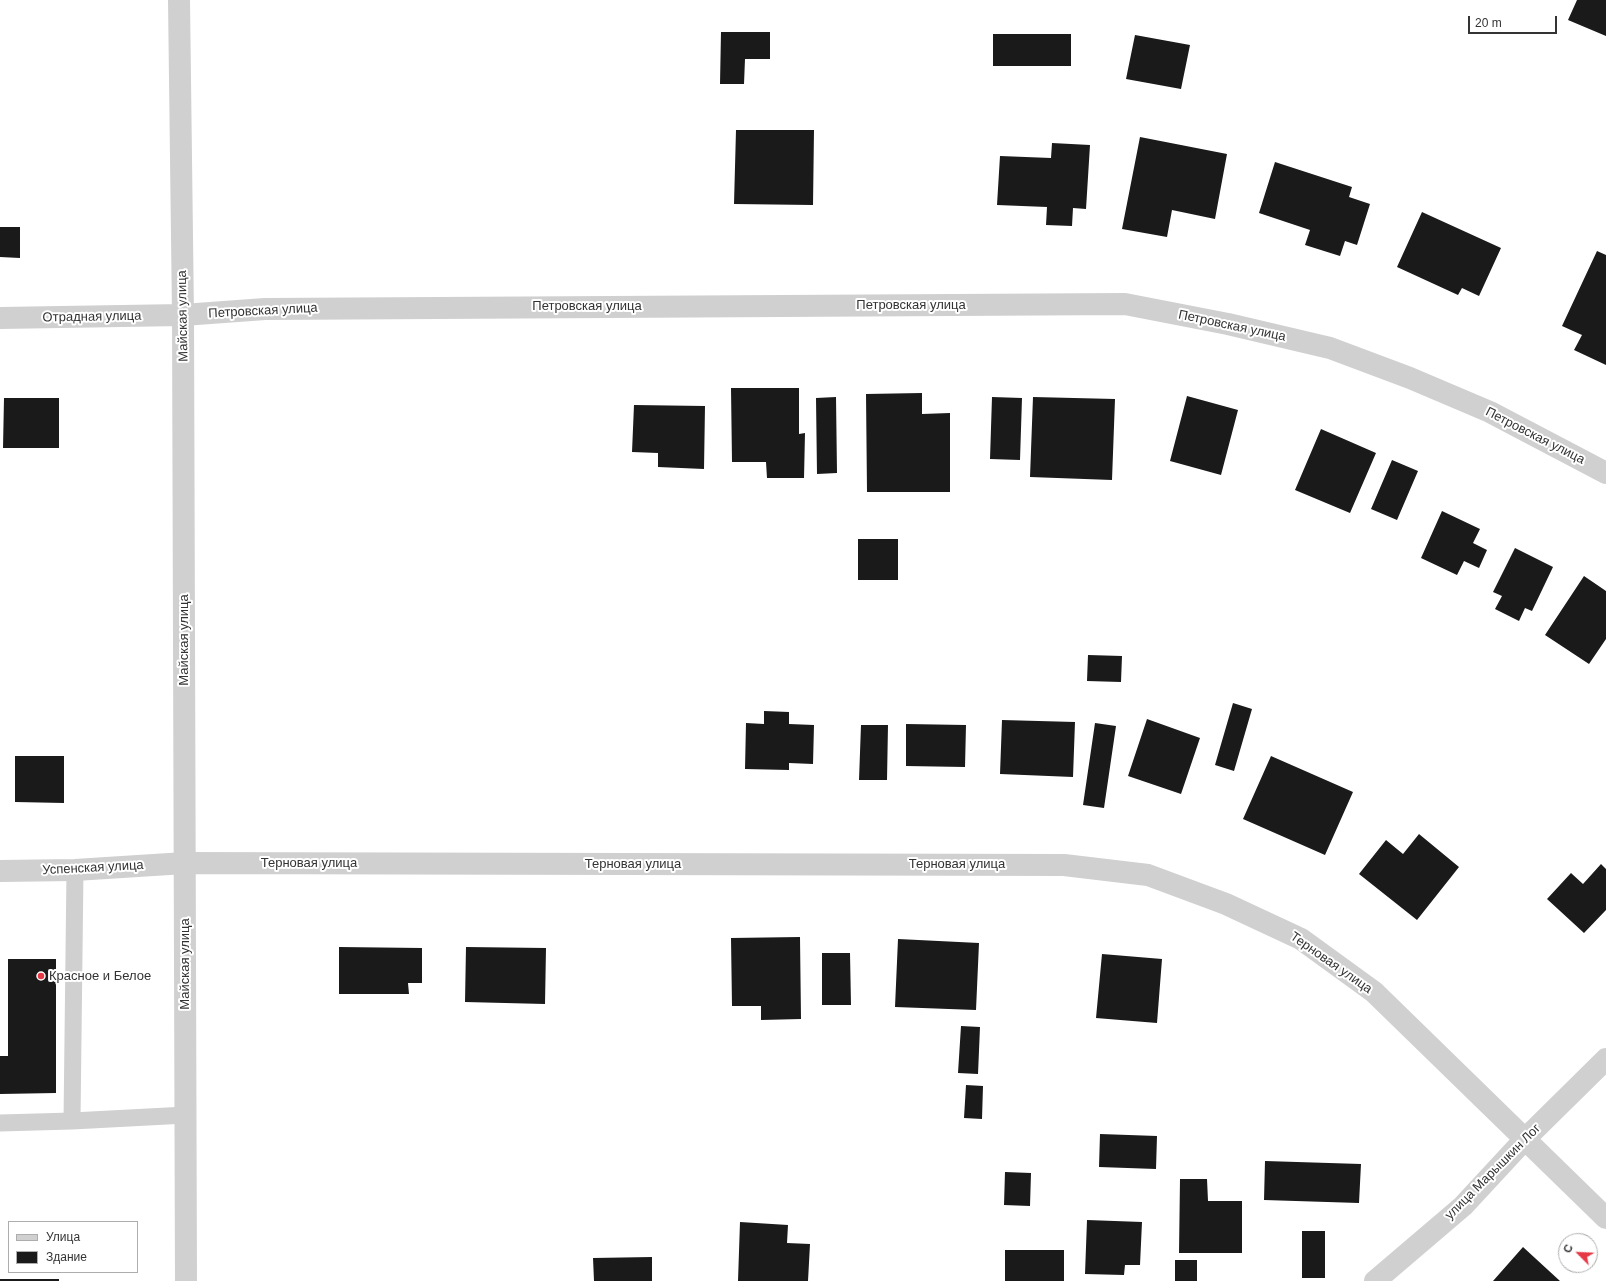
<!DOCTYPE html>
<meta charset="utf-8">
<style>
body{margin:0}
#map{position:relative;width:1606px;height:1281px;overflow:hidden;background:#fff;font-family:Arial,sans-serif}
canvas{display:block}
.legend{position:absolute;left:8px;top:1221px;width:130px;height:52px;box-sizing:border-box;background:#fff;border:1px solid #adadad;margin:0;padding:5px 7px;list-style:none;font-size:12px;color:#333}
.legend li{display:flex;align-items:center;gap:8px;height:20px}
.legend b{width:20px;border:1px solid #adadad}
.north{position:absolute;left:1558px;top:1233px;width:40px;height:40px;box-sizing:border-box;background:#fff;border:1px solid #adadad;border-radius:50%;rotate:294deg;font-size:11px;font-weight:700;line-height:16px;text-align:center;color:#333}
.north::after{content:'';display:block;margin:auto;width:14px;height:18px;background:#e63946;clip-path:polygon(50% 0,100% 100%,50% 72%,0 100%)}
.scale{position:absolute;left:1468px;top:16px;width:89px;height:18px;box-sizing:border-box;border:2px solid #333;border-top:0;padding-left:5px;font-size:12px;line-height:14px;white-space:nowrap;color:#333;-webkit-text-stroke:3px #fff;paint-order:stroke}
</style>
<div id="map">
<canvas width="1606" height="1281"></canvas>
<ul class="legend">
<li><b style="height:5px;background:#d0d0d0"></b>Улица</li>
<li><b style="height:11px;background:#1a1a1a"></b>Здание</li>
</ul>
<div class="north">С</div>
<div class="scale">20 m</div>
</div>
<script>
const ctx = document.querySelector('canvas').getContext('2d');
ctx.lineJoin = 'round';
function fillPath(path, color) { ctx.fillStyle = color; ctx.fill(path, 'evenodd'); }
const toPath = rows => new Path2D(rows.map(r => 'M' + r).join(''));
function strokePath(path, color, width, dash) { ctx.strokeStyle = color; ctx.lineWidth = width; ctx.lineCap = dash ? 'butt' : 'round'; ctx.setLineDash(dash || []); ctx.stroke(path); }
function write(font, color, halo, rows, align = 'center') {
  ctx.font = font + ' Arial,sans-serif'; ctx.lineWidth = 4; ctx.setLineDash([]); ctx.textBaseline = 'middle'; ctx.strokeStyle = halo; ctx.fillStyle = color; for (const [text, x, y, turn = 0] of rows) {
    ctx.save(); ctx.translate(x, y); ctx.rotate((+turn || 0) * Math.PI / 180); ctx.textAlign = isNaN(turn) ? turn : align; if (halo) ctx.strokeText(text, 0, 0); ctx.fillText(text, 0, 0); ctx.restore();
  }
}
fillPath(toPath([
 [1577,0,1606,0,1606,36,1568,20],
 [721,32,770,32,770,59,745,59,744,84,720,84],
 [993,34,1071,34,1071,66,993,66],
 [1135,35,1190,45,1181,89,1126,79],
 [736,130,814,130,813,205,734,204],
 [1140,137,1227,154,1215,219,1172,210,1167,237,1122,229],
 [1052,143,1090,145,1086,209,1073,208,1072,226,1046,225,1047,207,997,205,1000,156,1051,158],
 [1275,162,1352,187,1349,197,1370,204,1357,245,1345,241,1340,256,1305,245,1310,230,1259,213],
 [1422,212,1501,248,1479,296,1462,288,1458,295,1397,267],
 [0,227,20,227,20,258,0,257],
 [1597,251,1606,255,1606,365,1574,350,1582,335,1562,326],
 [731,388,799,388,799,434,805,433,804,478,767,478,766,462,732,462],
 [922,393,922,414,950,413,950,492,867,492,866,394],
 [1187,396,1238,410,1221,475,1170,461],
 [836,397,837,473,817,474,816,398],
 [992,397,1022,398,1020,460,990,459],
 [1033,397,1115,399,1112,480,1030,477],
 [4,398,59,398,59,448,3,448],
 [634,405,705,406,704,469,658,467,658,453,632,452],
 [1321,429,1376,453,1350,513,1295,490],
 [1392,460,1418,471,1397,520,1371,509],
 [1442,511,1480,529,1473,543,1487,550,1479,568,1464,561,1457,575,1421,558],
 [858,539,898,539,898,580,858,580],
 [1515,548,1553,567,1532,611,1525,608,1519,621,1495,609,1502,596,1493,592],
 [1584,576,1606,591,1606,639,1589,664,1545,635],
 [1088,655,1122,656,1121,682,1087,681],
 [1233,703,1252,709,1234,771,1215,765],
 [764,711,789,712,789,724,814,725,813,764,789,763,789,770,745,769,746,723,764,724],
 [1147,719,1200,738,1181,794,1128,776],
 [1002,720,1075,722,1073,777,1000,774],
 [1095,723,1116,726,1104,808,1083,805],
 [906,724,966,725,965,767,906,766],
 [861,725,888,725,887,780,859,780],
 [15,756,64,756,64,803,15,802],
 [1271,756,1353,792,1325,855,1243,819],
 [1419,834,1459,867,1417,920,1359,874,1386,840,1403,854],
 [1601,864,1606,869,1606,910,1584,933,1547,899,1571,873,1583,884],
 [800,937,801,1019,761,1020,761,1006,732,1006,731,938],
 [898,939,979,943,976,1010,895,1007],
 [339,947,422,948,422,983,408,983,409,994,339,994],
 [466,947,546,948,545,1004,465,1002],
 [822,953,850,953,851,1005,822,1005],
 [1102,954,1162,959,1157,1023,1096,1018],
 [8,959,56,959,56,1093,0,1094,0,1056,8,1056],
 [961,1026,980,1027,978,1074,958,1073],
 [966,1085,983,1086,982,1119,964,1118],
 [1100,1134,1157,1136,1156,1169,1099,1167],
 [1265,1161,1361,1164,1359,1203,1264,1200],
 [1005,1172,1031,1173,1030,1206,1004,1205],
 [1180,1179,1207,1179,1208,1201,1242,1201,1242,1253,1179,1253],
 [1087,1220,1142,1222,1140,1265,1125,1265,1124,1275,1085,1274],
 [740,1222,788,1225,787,1243,810,1244,808,1281,738,1281],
 [1302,1231,1325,1231,1325,1278,1302,1278],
 [1523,1247,1560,1281,1493,1281],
 [1005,1250,1064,1250,1064,1281,1005,1281],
 [652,1257,652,1281,594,1281,593,1258],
 [1175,1260,1197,1260,1197,1281,1175,1281],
 [0,1279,59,1279,59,1281,0,1281]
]), '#1a1a1a');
strokePath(toPath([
 [75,870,72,1121,186,1115],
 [0,1123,72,1121]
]), '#d0d0d0', 17);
strokePath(toPath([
 [0,318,183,315,265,309,1125,304,1228,324,1330,348,1410,378,1490,412,1606,473],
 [0,871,75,870,185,863,1064,865,1148,875,1226,904,1301,939,1374,992,1606,1218],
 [1375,1281,1463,1206,1526,1138,1606,1059]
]), '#d0d0d0', 22);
strokePath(toPath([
 [179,0,183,315,186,1281]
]), '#d0d0d0', 22);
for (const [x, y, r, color] of [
 [41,976,4,"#e63946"]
]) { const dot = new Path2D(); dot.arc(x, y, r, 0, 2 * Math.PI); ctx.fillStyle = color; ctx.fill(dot); strokePath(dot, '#fff', 1.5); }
write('13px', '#333', '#fff', [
 ["Петровская улица",911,305],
 ["Петровская улица",587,306],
 ["Петровская улица",263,311,-3],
 ["Майская улица",183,316,-91],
 ["Отрадная улица",92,317,-1],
 ["Петровская улица",1232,326,12],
 ["Петровская улица",1535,436,27],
 ["Майская улица",184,640,-90],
 ["Терновая улица",309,863],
 ["Терновая улица",633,864],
 ["Терновая улица",957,864],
 ["Успенская улица",93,868,-3],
 ["Терновая улица",1331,963,35],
 ["Майская улица",185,964,-90],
 ["улица Марышкин Лог",1493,1172,-45]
]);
write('13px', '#333', '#fff', [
 ["Красное и Белое",49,976]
], 'left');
</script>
